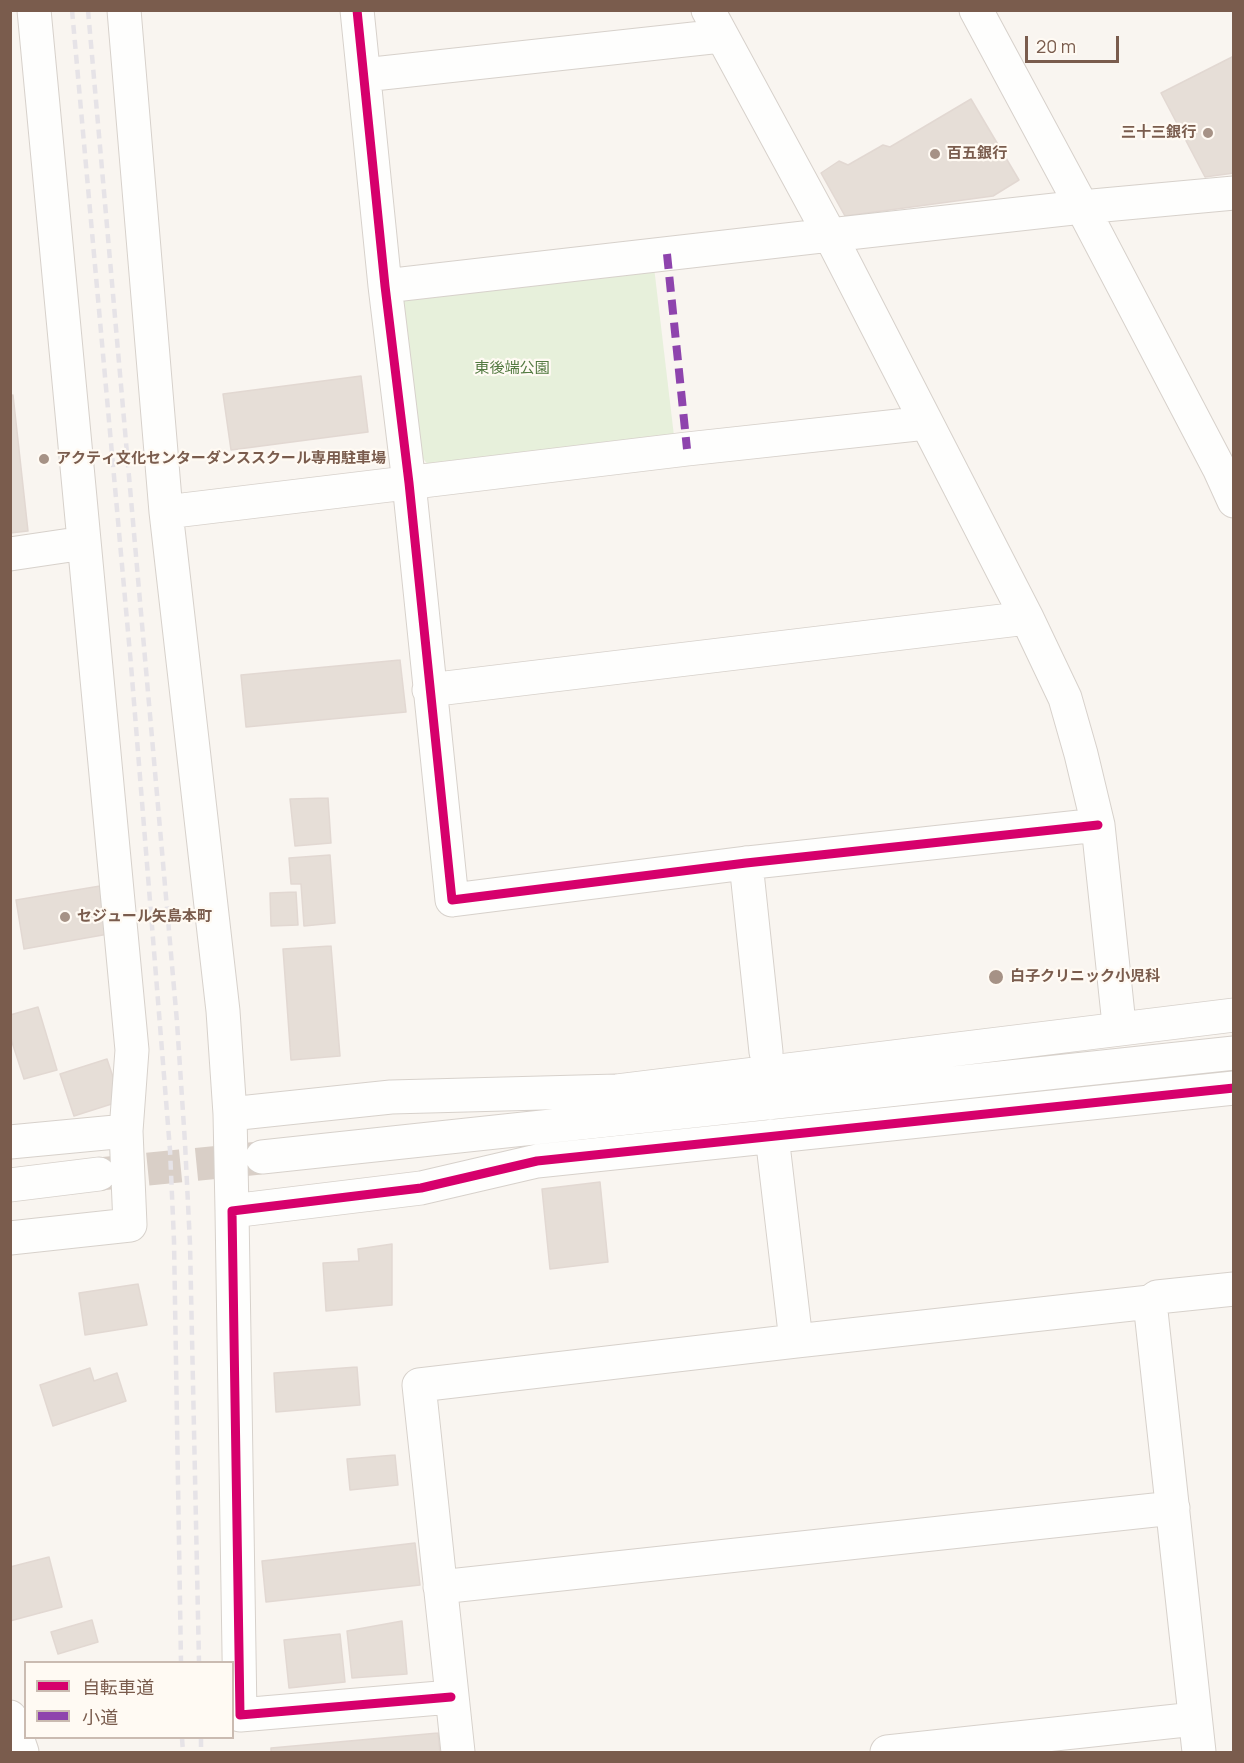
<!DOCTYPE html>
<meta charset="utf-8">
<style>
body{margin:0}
#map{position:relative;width:1244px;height:1763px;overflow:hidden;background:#f9f5f0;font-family:Manrope,"Noto Sans JP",sans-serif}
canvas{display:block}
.frame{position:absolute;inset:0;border:12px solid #7a5c4d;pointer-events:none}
.legend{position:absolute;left:24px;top:1661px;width:210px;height:78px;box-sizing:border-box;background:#fffaf3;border:2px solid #cabbb1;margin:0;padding:8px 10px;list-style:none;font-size:18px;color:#7a5c4d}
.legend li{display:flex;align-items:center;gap:12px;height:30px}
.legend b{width:30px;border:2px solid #cabbb1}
.scale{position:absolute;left:1025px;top:36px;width:94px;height:27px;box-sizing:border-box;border:3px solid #7a5c4d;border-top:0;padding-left:8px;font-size:18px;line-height:21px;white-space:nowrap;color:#7a5c4d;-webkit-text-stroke:4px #fffaf3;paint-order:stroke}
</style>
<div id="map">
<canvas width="1244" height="1763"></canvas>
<div class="frame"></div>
<ul class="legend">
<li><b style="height:8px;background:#d6006c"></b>自転車道</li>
<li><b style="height:8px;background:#8e44ad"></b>小道</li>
</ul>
<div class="scale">20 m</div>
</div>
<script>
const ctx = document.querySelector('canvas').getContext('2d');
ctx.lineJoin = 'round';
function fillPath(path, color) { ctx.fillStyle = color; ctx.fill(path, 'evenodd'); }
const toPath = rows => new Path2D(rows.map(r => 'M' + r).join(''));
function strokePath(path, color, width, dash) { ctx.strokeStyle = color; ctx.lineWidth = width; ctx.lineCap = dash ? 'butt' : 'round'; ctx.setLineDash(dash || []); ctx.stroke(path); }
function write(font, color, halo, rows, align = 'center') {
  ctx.font = font + ' Manrope,"Noto Sans JP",sans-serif'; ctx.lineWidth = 4.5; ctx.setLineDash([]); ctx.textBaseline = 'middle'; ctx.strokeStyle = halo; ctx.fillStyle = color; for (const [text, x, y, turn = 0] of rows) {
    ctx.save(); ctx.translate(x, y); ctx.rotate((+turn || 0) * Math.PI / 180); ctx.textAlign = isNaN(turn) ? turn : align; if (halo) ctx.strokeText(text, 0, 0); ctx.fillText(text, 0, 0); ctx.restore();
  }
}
fillPath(toPath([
 [654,267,674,436,428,465,416,449,399,303,412,294]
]), '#e7f0db');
const building = toPath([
 [1234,56,1234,173,1205,177,1161,93,1234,56],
 [971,99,1019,180,993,196,845,216,821,173,839,161,848,165,883,145,890,147,971,99],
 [361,376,368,432,231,450,223,394,361,376],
 [13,395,28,531,10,533,10,396,13,395],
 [400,660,406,712,246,727,241,675,400,660],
 [328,798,331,843,295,846,290,799,328,798],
 [330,855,335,923,304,926,301,884,291,884,289,858,330,855],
 [106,885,114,933,24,949,16,900,106,885],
 [296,892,298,925,271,926,270,893,296,892],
 [331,946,340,1056,291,1060,283,949,331,946],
 [38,1007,57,1070,24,1079,10,1036,10,1015,38,1007],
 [107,1059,121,1101,74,1116,60,1074,107,1059],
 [600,1182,608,1262,550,1269,542,1189,600,1182],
 [392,1244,392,1305,326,1311,323,1263,359,1261,358,1249,392,1244],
 [138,1284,147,1325,85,1335,79,1293,138,1284],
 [357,1367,360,1405,276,1412,274,1373,357,1367],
 [90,1368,94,1381,117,1373,126,1401,53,1426,40,1385,90,1368],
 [395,1455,398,1485,350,1490,347,1459,395,1455],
 [415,1543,420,1585,266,1602,262,1561,415,1543],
 [49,1557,62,1607,10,1621,10,1567,49,1557],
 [92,1620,98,1642,58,1654,51,1632,92,1620],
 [402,1621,407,1674,352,1678,347,1631,402,1621],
 [340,1634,345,1682,289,1688,284,1640,340,1634],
 [438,1733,440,1752,271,1752,271,1748,438,1733]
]);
fillPath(building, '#e6ded7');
strokePath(building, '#e2d8d2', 1.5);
strokePath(toPath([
 [99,1174,260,1158]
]), '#d9cfc7', 33, [33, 16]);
const minor = toPath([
 [124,10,166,512],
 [357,10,385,286,409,483,452,900,746,863,1098,825],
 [708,10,830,235,1027,618,1065,698,1081,754,1098,825,1118,1015],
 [976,10,1082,207,1219,468,1234,501],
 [364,75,721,36],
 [385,286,830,235,1082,207,1234,193],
 [10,554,84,543],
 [429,690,1027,618],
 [746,863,766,1052],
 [230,1114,391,1097,617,1091,1234,1015],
 [772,1136,796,1341],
 [10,1142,126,1131,132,1050,34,10],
 [262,1157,1234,1053],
 [10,1185,99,1174],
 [232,1211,230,1114,223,1011,166,512,687,449,926,423],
 [10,1238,130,1225,126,1131],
 [1150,1302,1199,1752],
 [440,1587,1173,1508],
 [451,1697,240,1715,232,1211,421,1188,537,1161,1234,1088],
 [10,1717,22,1752],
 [458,1752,419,1385,796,1341,1150,1302,1157,1297,1234,1289],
 [887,1752,1195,1719]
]);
strokePath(minor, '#d7d1cb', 35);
strokePath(minor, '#fefefd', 33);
strokePath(toPath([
 [72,10,131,665,170,1150,174,1241,181,1662],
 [88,10,177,1022,185,1143,190,1244,199,1662],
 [182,1738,183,1752],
 [201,1738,201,1752]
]), '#e6e3e7', 4.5, [9, 6]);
strokePath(toPath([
 [667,254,687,449]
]), '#8e44ad', 8, [15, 8]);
strokePath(toPath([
 [357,10,385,286,409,483,452,900,746,863,1098,825],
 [451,1697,240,1715,232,1211,421,1188,537,1161,1234,1088]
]), '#d6006c', 9);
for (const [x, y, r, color] of [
 [1208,133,6,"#a69286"],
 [935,154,6,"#a69286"],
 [44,459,6,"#a69286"],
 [65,917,6,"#a69286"],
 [996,977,8,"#a69286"]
]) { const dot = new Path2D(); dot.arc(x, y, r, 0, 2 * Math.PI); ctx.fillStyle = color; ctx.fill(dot); strokePath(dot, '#fffaf3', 2); }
write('bold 15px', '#7a5c4d', '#fffaf3', [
 ["三十三銀行",1196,133,"right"],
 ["百五銀行",947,154],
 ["アクティ文化センターダンススクール専用駐車場",56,459],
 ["セジュール矢島本町",77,917],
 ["白子クリニック小児科",1010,977]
], 'left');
write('15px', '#537a41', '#fffaf3', [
 ["東後端公園",512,369]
]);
</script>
